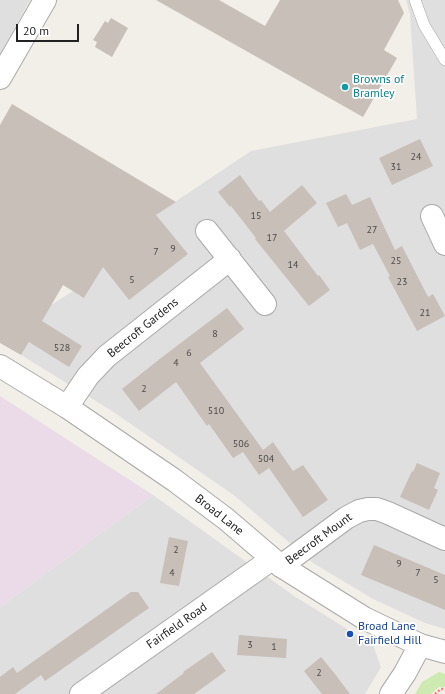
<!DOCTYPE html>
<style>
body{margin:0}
#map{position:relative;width:445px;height:694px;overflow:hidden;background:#f2efe9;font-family:"PT Sans",sans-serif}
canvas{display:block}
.scale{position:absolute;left:16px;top:24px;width:63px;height:18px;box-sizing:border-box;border:2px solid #222;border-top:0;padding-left:5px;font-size:12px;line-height:14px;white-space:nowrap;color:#222;-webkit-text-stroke:3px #fff;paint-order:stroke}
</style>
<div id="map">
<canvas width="445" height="694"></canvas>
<div class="scale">20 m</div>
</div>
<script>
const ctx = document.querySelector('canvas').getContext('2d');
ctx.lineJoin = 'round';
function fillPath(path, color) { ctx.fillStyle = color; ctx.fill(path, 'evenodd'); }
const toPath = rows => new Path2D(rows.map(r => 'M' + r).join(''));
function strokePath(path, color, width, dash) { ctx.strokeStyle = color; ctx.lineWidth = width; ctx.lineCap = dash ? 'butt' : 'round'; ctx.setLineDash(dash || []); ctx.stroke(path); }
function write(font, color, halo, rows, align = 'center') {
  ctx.font = font + ' "PT Sans",sans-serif'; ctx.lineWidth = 3.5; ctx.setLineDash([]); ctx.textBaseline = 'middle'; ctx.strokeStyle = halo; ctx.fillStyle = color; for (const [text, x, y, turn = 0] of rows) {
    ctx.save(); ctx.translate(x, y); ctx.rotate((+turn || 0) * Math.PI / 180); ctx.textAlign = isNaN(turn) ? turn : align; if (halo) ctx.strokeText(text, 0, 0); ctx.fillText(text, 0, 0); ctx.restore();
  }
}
fillPath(toPath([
 [0,0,30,0,0,54],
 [406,0,445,0,445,629,425,623,373,599,313,563,235,496,112,411,21,355,51,305,73,291,85,297,118,240,251,151,417,119,410,14],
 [153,495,294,596,373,645,381,667,365,694,0,694,0,607]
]), '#e0dfdf');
fillPath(toPath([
 [0,396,153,495,0,607]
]), '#ebdbe8');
fillPath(toPath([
 [439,672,445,674,445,687,439,687,431,694,415,694,422,682]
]), '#cdebb0');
fillPath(toPath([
 [156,0,219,0,265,26,280,0,398,0,404,13,384,50,397,58,363,117],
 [111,18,128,28,112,57,95,47,97,42,93,40,105,21,108,23],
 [12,104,176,202,156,215,188,254,129,300,103,267,84,298,63,285,42,321,82,346,69,367,29,342,21,355,0,343,0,125],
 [420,139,433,166,392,185,379,158],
 [240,175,259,201,261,200,270,212,302,185,317,203,284,231,318,276,319,275,330,290,309,306,255,239,256,238,231,206,230,207,218,192],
 [346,194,352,205,370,197,395,250,402,246,428,297,433,294,445,316,417,331,388,277,390,276,373,244,360,250,347,223,338,227,326,203],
 [227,308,244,329,200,363,263,450,273,442,293,471,303,465,328,500,303,517,269,468,259,475,243,452,233,458,209,424,207,426,176,382,139,411,122,389,161,358],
 [417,463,440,473,434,488,438,490,429,510,400,497,412,471,413,472],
 [169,537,188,541,179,586,160,583],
 [374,545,445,575,445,610,361,575],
 [131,592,138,592,149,608,45,681,41,675,15,694,0,694,0,677,13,667,17,673],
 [239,635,287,639,286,658,237,655],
 [212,652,226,671,194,694,156,694,184,673,183,672],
 [321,657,335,674,350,694,322,694,304,671]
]), '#c7bfb8');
const service = toPath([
 [415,0,424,25,445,60]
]);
const minor = toPath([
 [0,78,45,0],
 [432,216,445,244],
 [207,231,265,304],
 [67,407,88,376,107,356,230,259],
 [281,566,346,518,359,511,368,509,377,509,388,513,445,539],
 [81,694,272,559],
 [391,694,405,673,420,645]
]);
const tertiary = toPath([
 [0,366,67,407,174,480,226,519,281,566,364,618,420,645,445,652]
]);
strokePath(service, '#a9a9a9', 12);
strokePath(minor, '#a9a9a9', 24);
strokePath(tertiary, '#a9a9a9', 24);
strokePath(toPath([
 [435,694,441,689,445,689]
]), '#fa8072', 2.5, [2, 2]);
strokePath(service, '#fff', 11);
strokePath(minor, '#fff', 22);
strokePath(tertiary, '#fff', 22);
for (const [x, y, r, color] of [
 [345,87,4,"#0f9aa8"],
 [350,634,4,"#1a4fb4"]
]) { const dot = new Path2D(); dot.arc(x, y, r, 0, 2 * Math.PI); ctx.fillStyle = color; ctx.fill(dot); strokePath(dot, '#fff', 1.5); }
write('10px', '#4b4948', null, [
 ["24",416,157],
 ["31",396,167],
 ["15",256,216],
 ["27",372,230],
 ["17",272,238],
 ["9",173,249],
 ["7",156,252],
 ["25",396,261],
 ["14",293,265],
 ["5",132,280],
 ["23",402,282],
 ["21",425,313],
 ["8",215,334],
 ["528",62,348],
 ["6",189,353],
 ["4",176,363],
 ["2",144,389],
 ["510",216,411],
 ["506",241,444],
 ["504",266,459],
 ["2",176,550],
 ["9",399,564],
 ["4",172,573],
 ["7",418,573],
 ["5",436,580],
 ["3",250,645],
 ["1",274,647],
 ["2",319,673]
]);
write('12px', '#0d838f', '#fff', [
 ["Browns of",353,80],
 ["Bramley",353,94]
], 'left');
write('12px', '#222', '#fff', [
 ["Beecroft Gardens",143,328,-39],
 ["Broad Lane",219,515,38],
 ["Beecroft Mount",319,539,-36],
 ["Fairfield Road",177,626,-35]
]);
write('12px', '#164399', '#fff', [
 ["Broad Lane",358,627],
 ["Fairfield Hill",358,641]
], 'left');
</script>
